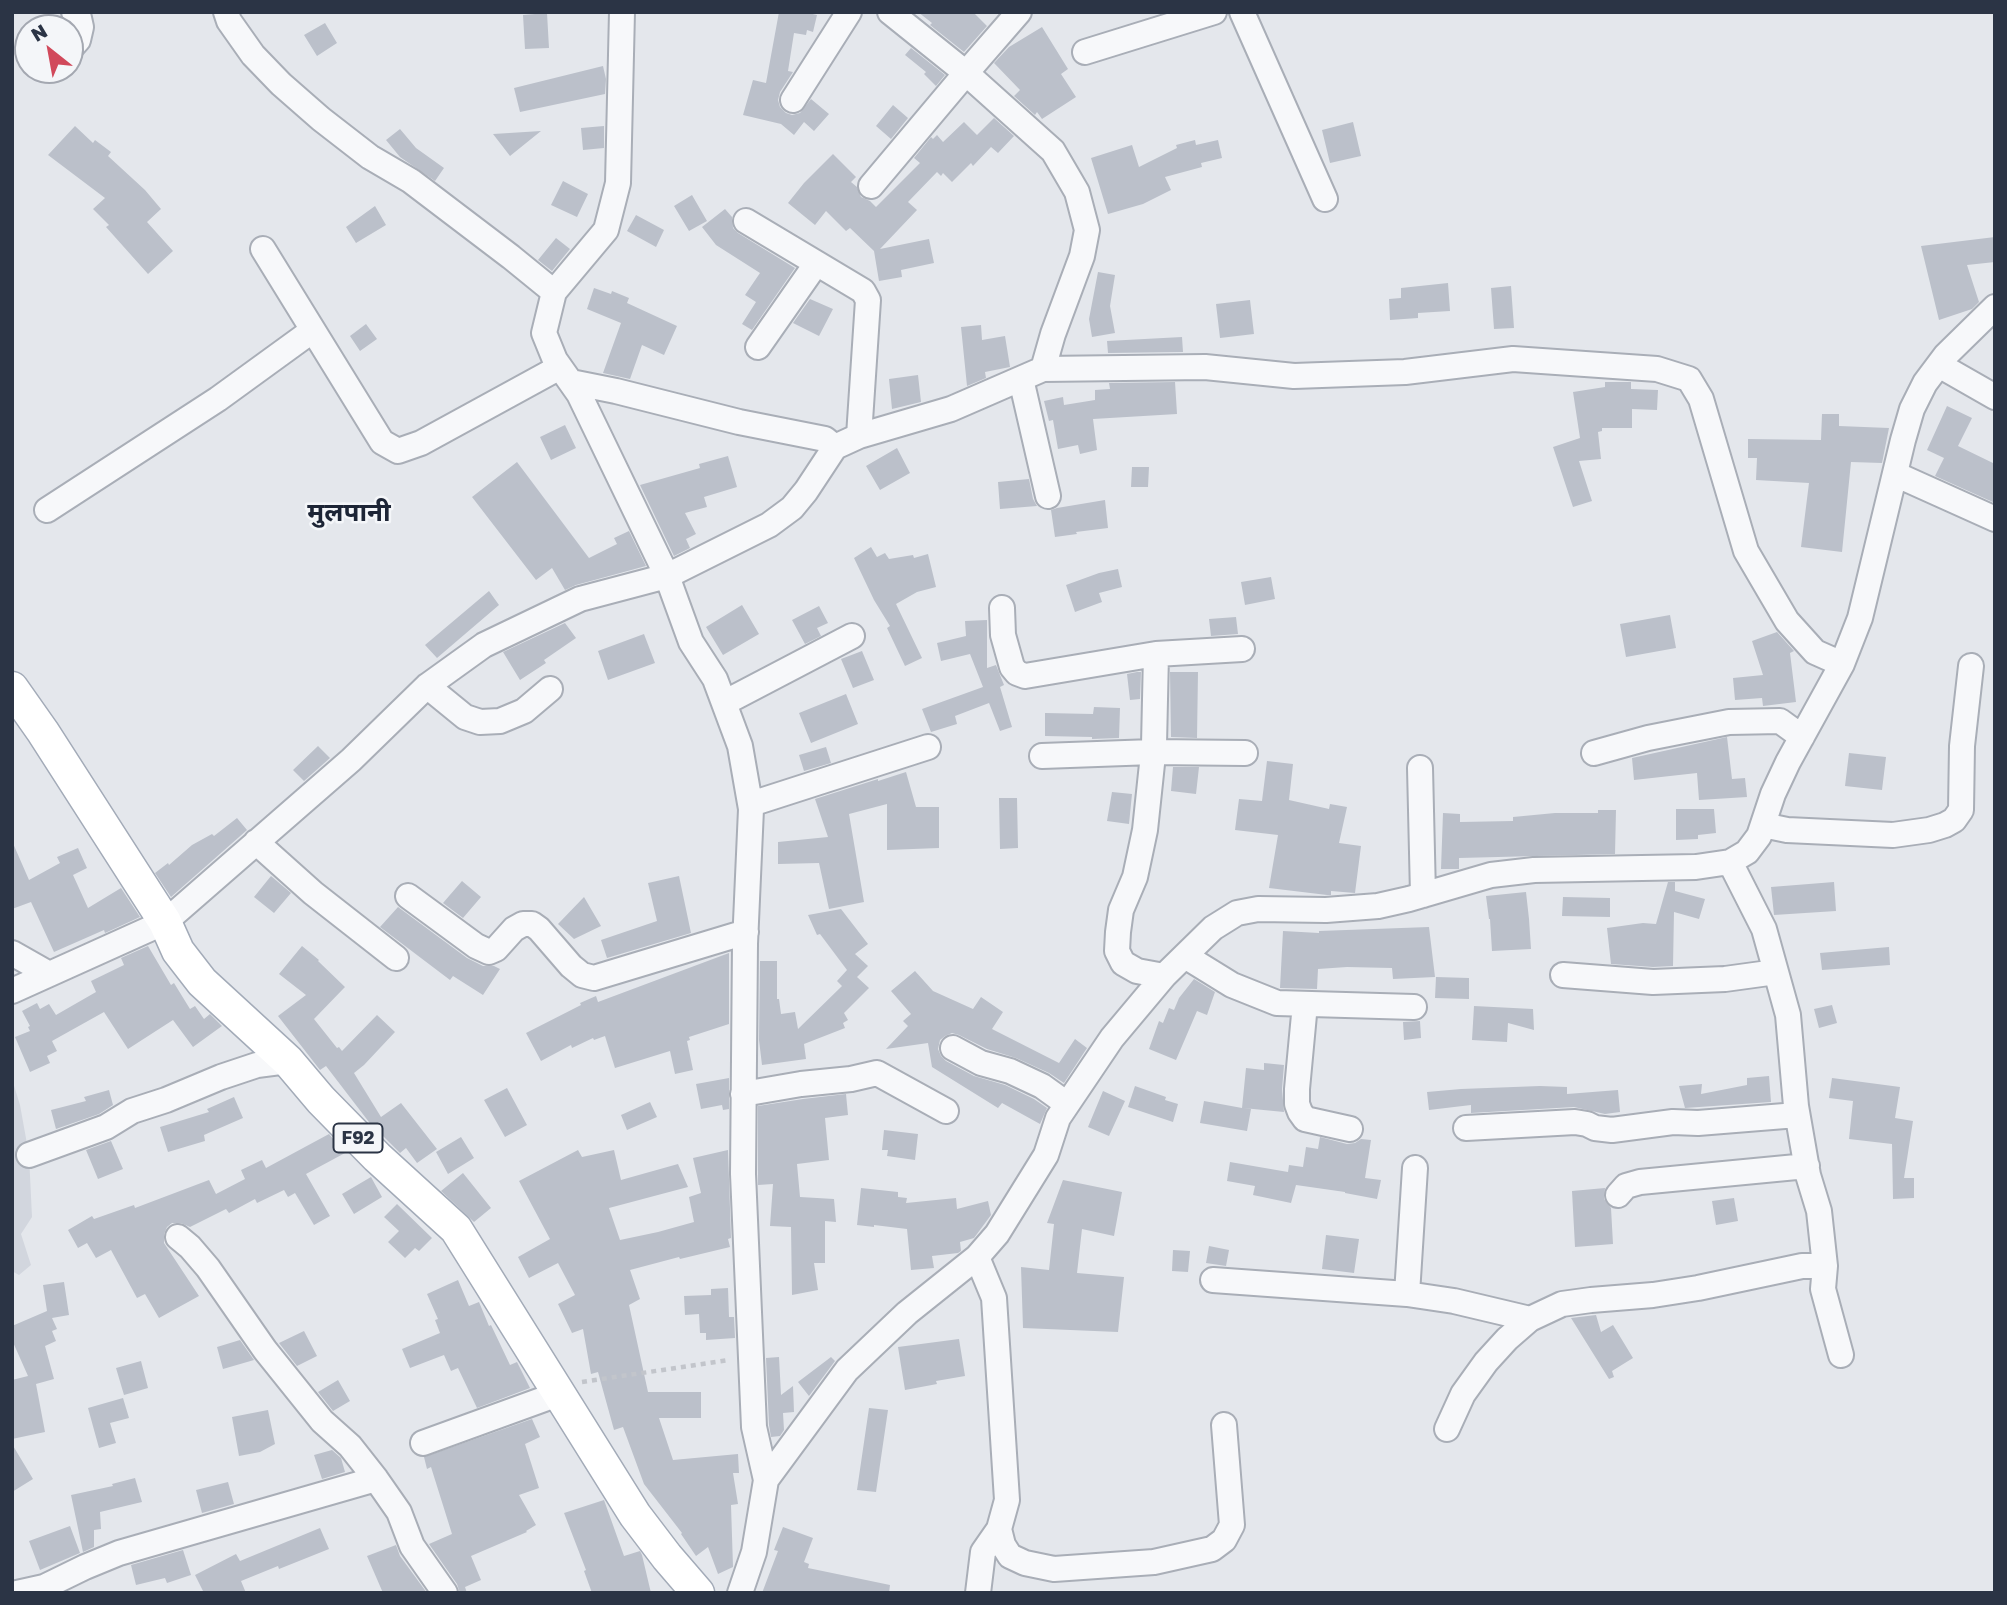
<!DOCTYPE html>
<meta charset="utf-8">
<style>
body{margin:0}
#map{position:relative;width:2007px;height:1605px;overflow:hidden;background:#e4e7ec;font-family:"Golos Text",sans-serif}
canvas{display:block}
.frame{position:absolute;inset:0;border:14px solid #2b3445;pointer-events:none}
.north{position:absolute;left:14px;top:14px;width:70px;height:70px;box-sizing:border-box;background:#f4f6f9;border:2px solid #a4a8b1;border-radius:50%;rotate:329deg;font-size:19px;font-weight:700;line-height:28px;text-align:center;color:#2b3445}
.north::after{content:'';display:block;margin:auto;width:24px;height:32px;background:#d1495b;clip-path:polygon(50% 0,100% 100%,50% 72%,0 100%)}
</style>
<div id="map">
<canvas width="2007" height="1605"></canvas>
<div class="frame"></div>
<div class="north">N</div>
</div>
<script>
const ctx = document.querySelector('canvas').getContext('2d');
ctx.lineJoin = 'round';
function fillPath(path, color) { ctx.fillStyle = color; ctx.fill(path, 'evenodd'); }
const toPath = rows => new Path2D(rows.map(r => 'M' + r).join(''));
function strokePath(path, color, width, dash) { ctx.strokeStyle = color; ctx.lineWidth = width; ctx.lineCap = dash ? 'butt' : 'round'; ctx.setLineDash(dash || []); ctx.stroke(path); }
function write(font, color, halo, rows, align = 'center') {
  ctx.font = font + ' "Golos Text","Noto Sans Devanagari",sans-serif'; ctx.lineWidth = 5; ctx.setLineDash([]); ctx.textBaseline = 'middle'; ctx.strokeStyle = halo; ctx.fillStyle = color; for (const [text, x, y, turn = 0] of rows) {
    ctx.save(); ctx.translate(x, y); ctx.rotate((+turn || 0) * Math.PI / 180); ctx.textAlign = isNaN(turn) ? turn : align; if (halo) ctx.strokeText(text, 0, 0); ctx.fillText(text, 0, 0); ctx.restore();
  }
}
fillPath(toPath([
 [12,1079,20,1105,29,1155,32,1217,21,1234,31,1265,19,1275,12,1271]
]), '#d2d6de');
fillPath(toPath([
 [779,12,804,12,817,15,813,32,807,30,806,35,794,33,788,71,793,72,780,92,778,100,780,107,786,113,792,115,800,113,811,99,829,114,814,131,804,122,794,135,781,124,743,115,753,80,766,83],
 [918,12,973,12,987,26,964,52,930,25,932,23],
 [547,13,549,48,525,49,523,15],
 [325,23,337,43,317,56,304,35],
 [1042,27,1068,69,1061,74,1076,97,1042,119,1037,112,1035,115,1014,96,1020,90,994,63,1009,47],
 [911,48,945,75,936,86,924,74,926,72,905,55],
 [603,66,606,79,605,94,520,112,514,88],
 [893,105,908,118,891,139,876,126],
 [994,118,1014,136,998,153,991,147,973,166,971,163,952,182,943,173,941,176,937,172,908,202,917,210,880,249,929,239,934,263,901,270,902,277,879,281,874,251,850,228,846,231,826,211,815,225,788,203,804,183,833,154,856,177,851,182,857,187,861,197,870,201,876,207,920,163,914,158,931,137,933,139,937,135,943,142,964,122,977,135],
 [1353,122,1361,156,1330,163,1322,130],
 [75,126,93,143,95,140,111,152,108,156,145,190,161,209,147,222,173,251,148,274,106,227,109,225,93,209,105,198,48,155],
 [604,126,604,148,583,150,581,128],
 [400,129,416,148,444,168,435,181,400,157,386,140],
 [541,131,510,156,493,134],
 [1195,140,1196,145,1218,140,1222,158,1201,163,1202,167,1165,177,1171,190,1143,204,1108,214,1091,158,1132,145,1139,167,1177,148,1176,145],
 [563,181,588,194,577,217,551,205],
 [692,195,707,221,689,231,674,206],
 [375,206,386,225,356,243,346,227],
 [725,209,732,217,733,228,738,233,795,268,752,330,742,324,756,302,745,295,760,273,716,245,702,227],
 [636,215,664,230,656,247,627,231],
 [1995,237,1995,262,1967,265,1979,302,1972,309,1939,320,1921,246],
 [556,238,570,249,552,271,538,260],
 [1098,272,1115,275,1110,306,1115,333,1092,337,1089,319],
 [1448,283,1450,311,1418,313,1418,318,1390,320,1389,299,1401,298,1401,288],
 [1511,286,1514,328,1494,329,1491,288],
 [594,288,611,294,612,291,629,298,627,303,677,326,664,355,642,345,630,379,603,373,621,323,587,309],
 [810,299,833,309,819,336,793,323],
 [1250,300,1254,334,1220,338,1216,304],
 [366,324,377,339,360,351,350,336],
 [981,325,982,340,1005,336,1010,367,985,372,986,378,967,386,961,327],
 [1182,337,1183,352,1108,353,1107,341],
 [918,375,921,402,892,409,889,379],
 [1175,382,1177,414,1093,419,1097,450,1080,454,1078,445,1058,449,1053,420,1049,421,1044,401,1063,397,1064,405,1095,400,1095,390,1110,389,1109,383],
 [1605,382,1631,382,1631,389,1658,390,1657,410,1632,409,1632,428,1602,428,1602,431,1598,432,1601,459,1579,461,1592,501,1573,507,1553,447,1580,438,1573,392,1605,387],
 [1947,406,1972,418,1958,446,1995,464,1995,503,1935,476,1944,458,1927,450],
 [1822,414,1839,414,1839,426,1889,428,1882,463,1851,462,1842,552,1801,547,1809,483,1756,480,1757,458,1748,458,1748,439,1821,440],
 [565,425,576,448,551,460,540,437],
 [897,448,910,473,880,490,866,466],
 [728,456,737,487,704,497,707,507,685,513,696,534,686,539,690,548,674,556,640,485,700,468,699,464],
 [517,462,589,558,617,544,614,538,629,531,646,566,576,585,565,590,552,568,536,580,472,497],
 [1132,467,1149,467,1148,487,1131,487],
 [1029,479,1033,499,1037,506,1000,509,998,482],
 [1105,500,1108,528,1076,532,1077,534,1055,537,1051,510,1057,508],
 [871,547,877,557,885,553,889,559,913,555,914,558,928,554,936,587,917,592,896,604,922,658,905,666,887,628,890,626,874,600,854,558],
 [1118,569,1122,587,1099,593,1102,602,1075,612,1066,585,1099,573],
 [1271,577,1275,599,1245,605,1241,582],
 [489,591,499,605,437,658,425,645],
 [742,605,759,634,723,655,706,627],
 [819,606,828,623,817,628,821,636,805,644,792,620],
 [1670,615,1676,648,1626,657,1620,624],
 [1236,617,1238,634,1211,636,1209,619],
 [987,620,987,668,996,665,1004,685,1000,687,1012,727,1000,731,989,703,955,716,957,724,931,732,922,709,983,687,970,654,941,661,937,643,966,636,965,621],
 [565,623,576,638,544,660,546,663,520,680,503,652],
 [1777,632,1794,651,1790,653,1796,702,1763,706,1762,698,1735,700,1733,678,1763,675,1752,641],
 [644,634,655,663,608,680,598,651],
 [862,651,874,680,853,688,841,659],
 [1137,672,1141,672,1140,699,1130,700,1127,674],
 [1170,672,1198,672,1197,738,1171,737],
 [846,694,858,724,811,743,799,713],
 [1094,707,1120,708,1119,738,1092,739,1092,737,1045,736,1045,713,1093,714],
 [1727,737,1732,779,1745,778,1747,797,1699,800,1697,773,1634,780,1632,758],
 [318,746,330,758,304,781,293,770],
 [826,747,831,763,804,771,799,755],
 [1849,753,1886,757,1882,790,1845,786],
 [1267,761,1293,764,1289,800,1329,809,1330,804,1347,807,1339,843,1361,846,1355,893,1331,891,1331,895,1327,895,1269,888,1278,835,1235,830,1239,799,1262,801],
 [1173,767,1199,767,1196,794,1171,791],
 [906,772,916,807,939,807,939,848,887,850,887,804,849,814,864,902,829,909,819,863,778,864,778,842,828,837,815,799,878,779,878,781],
 [1112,792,1132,794,1129,824,1107,821],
 [999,798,1017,798,1018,848,1000,849],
 [1676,809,1714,809,1716,833,1698,835,1698,839,1676,840],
 [1598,810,1616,810,1615,854,1459,858,1459,869,1441,869,1443,813,1460,814,1460,822,1513,821,1513,817,1555,813,1598,813],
 [237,818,247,830,171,897,155,873,168,863,169,865,192,845,212,834,214,836],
 [12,841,29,880,60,863,57,857,78,848,87,868,73,875,88,908,121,888,140,917,105,933,104,930,54,952,31,902,12,909],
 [271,876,291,893,274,913,254,897],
 [679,876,691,933,607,958,601,940,657,921,648,883],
 [462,881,481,897,463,918,443,903],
 [1668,882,1675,882,1675,891,1705,899,1699,919,1674,912,1673,966,1653,967,1611,964,1607,928,1643,923,1656,924],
 [1834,882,1836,911,1774,915,1771,887],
 [1526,892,1529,919,1531,949,1492,951,1490,919,1489,919,1486,896],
 [584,897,601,926,574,939,558,924],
 [1563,897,1610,898,1610,917,1562,916],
 [398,907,467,958,483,966,494,966,500,969,483,995,453,976,450,980,380,927],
 [841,909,868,944,855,954,868,966,857,977,869,988,844,1013,848,1020,843,1023,845,1028,804,1044,806,1059,762,1065,759,1040,760,961,777,961,777,999,779,999,781,1014,795,1012,798,1029,842,986,837,981,847,970,820,934,817,935,808,915],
 [1429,927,1435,977,1393,979,1392,968,1347,967,1318,969,1317,989,1280,988,1283,931,1319,933,1319,931],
 [148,946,171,985,174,983,190,1009,195,1006,204,1019,210,1014,222,1026,193,1047,173,1020,128,1049,104,1012,52,1041,57,1051,47,1056,50,1063,30,1072,15,1037,30,1031,28,1027,30,1026,22,1011,37,1003,40,1009,49,1004,56,1015,96,992,91,981,124,965,121,958],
 [302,946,319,960,318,961,345,987,314,1019,337,1048,339,1047,342,1051,377,1015,395,1032,364,1065,354,1073,381,1117,401,1103,437,1149,417,1163,406,1148,400,1153,375,1128,375,1124,372,1126,326,1066,320,1070,278,1016,306,995,279,974],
 [1889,947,1890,965,1822,970,1820,953],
 [729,953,729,1024,689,1037,690,1040,687,1041,693,1070,675,1074,670,1051,615,1068,605,1036,594,1040,593,1038,572,1048,571,1045,541,1061,526,1033,581,1005,580,1003,596,996,598,1002],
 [915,971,933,991,973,1009,981,997,1003,1012,992,1029,1059,1063,1075,1039,1087,1048,1064,1083,1049,1073,1016,1058,987,1049,959,1035,952,1033,945,1036,940,1040,938,1049,941,1056,946,1061,974,1076,1005,1085,1034,1099,1047,1108,1040,1124,1002,1103,998,1108,932,1067,928,1043,886,1049,908,1026,903,1021,911,1014,891,991],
 [1436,977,1469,978,1469,999,1435,998],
 [1194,979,1215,992,1207,1015,1197,1011,1176,1060,1149,1049,1159,1021,1163,1023,1169,1008,1174,1010,1179,998],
 [1832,1005,1837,1023,1819,1028,1814,1009],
 [1474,1006,1533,1009,1534,1030,1508,1023,1507,1042,1472,1040],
 [1420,1021,1421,1038,1404,1040,1403,1022],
 [1264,1063,1284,1065,1282,1089,1284,1112,1243,1108,1251,1109,1247,1131,1200,1123,1204,1101,1242,1108,1246,1068,1264,1070],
 [1769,1076,1771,1102,1685,1108,1679,1086,1702,1084,1701,1094,1747,1085,1747,1078],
 [729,1078,729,1109,723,1110,722,1105,701,1109,696,1084],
 [1832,1078,1900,1087,1895,1118,1913,1121,1904,1178,1914,1178,1914,1198,1893,1199,1892,1144,1849,1139,1853,1101,1829,1098],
 [1135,1086,1166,1097,1165,1100,1178,1104,1173,1122,1128,1107],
 [1540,1086,1567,1087,1567,1094,1618,1090,1620,1112,1605,1114,1574,1107,1471,1113,1471,1105,1429,1110,1427,1092,1461,1089],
 [507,1088,527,1125,505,1137,484,1100],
 [109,1090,113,1105,99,1114,56,1129,51,1110,86,1101,84,1097],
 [1103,1091,1125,1101,1109,1136,1088,1127],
 [846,1094,848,1115,825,1118,829,1160,797,1164,800,1197,834,1199,836,1222,825,1221,825,1263,814,1263,818,1290,792,1295,791,1227,770,1226,773,1184,758,1185,758,1106,803,1099],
 [234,1097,243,1118,204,1135,205,1141,168,1152,160,1127,209,1112,207,1109],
 [650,1102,657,1117,627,1130,621,1115],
 [884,1130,918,1134,915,1160,887,1156,888,1150,882,1150],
 [329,1134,345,1153,306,1174,330,1216,314,1225,295,1193,288,1197,284,1190,257,1203,255,1199,229,1213,226,1209,190,1227,181,1223,172,1223,167,1227,164,1234,164,1243,199,1296,159,1318,145,1294,137,1298,111,1250,96,1258,87,1243,78,1248,68,1230,92,1216,94,1219,134,1205,135,1208,209,1180,216,1194,245,1179,241,1170,262,1160,266,1168],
 [461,1137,474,1158,448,1174,436,1152],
 [1320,1137,1347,1144,1355,1143,1361,1139,1371,1140,1365,1178,1381,1180,1377,1199,1345,1193,1345,1192,1296,1185,1291,1203,1253,1195,1255,1186,1227,1181,1230,1162,1288,1172,1289,1165,1303,1167,1306,1147,1318,1149],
 [111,1141,123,1169,98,1179,86,1150],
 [578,1150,582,1157,614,1150,621,1180,678,1164,688,1187,609,1208,620,1240,658,1232,694,1222,689,1197,701,1193,693,1158,728,1150,731,1238,728,1239,730,1247,680,1259,679,1257,630,1270,640,1299,629,1305,648,1392,701,1392,701,1418,659,1418,673,1460,738,1454,739,1473,733,1473,738,1504,731,1505,733,1567,718,1574,708,1547,696,1556,681,1534,682,1533,644,1484,623,1427,614,1430,598,1372,591,1374,583,1329,572,1333,558,1304,575,1295,558,1263,529,1278,518,1257,550,1239,519,1181],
 [463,1173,491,1208,474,1222,441,1191],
 [371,1177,382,1197,354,1214,342,1194],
 [1063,1180,1122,1192,1114,1236,1082,1229,1077,1273,1124,1277,1118,1332,1023,1328,1021,1267,1049,1270,1054,1224,1047,1223],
 [861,1188,898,1192,898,1197,907,1198,906,1203,956,1198,957,1209,988,1201,991,1215,974,1238,960,1242,961,1251,958,1253,932,1256,934,1268,911,1270,907,1229,874,1225,874,1227,857,1225],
 [1605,1188,1604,1199,1611,1208,1613,1244,1575,1247,1572,1191],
 [1734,1198,1738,1221,1716,1225,1712,1201],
 [397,1204,432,1238,419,1251,415,1248,405,1258,388,1242,399,1231,384,1217],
 [1326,1235,1359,1239,1354,1273,1322,1269],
 [1209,1246,1229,1250,1226,1266,1206,1263],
 [1173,1250,1190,1251,1188,1272,1172,1271],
 [458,1280,469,1306,479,1302,489,1326,491,1325,510,1365,517,1362,530,1388,477,1408,458,1368,451,1371,444,1355,410,1368,402,1349,440,1333,435,1320,438,1319,427,1294],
 [64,1282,69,1315,52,1318,57,1329,52,1331,56,1341,45,1346,54,1379,36,1384,45,1432,12,1439,12,1380,28,1376,12,1340,12,1326,47,1311,43,1285],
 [728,1288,729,1317,734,1317,735,1338,706,1340,706,1333,700,1333,699,1314,685,1315,684,1296,711,1295,711,1289],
 [1596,1315,1601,1332,1613,1325,1633,1358,1612,1371,1614,1377,1609,1379,1571,1318],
 [304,1331,317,1356,297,1366,279,1343],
 [959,1339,965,1376,936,1381,937,1384,905,1390,898,1347],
 [240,1340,254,1360,223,1369,217,1347],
 [779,1357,781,1395,793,1386,794,1412,783,1413,784,1430,780,1436,771,1437,769,1425,766,1358],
 [831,1357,835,1361,809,1396,798,1382],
 [141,1361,148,1388,124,1395,116,1368],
 [338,1380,350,1401,333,1411,318,1392],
 [123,1398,129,1418,110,1423,116,1443,99,1448,88,1408],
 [869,1408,888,1410,876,1492,857,1490],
 [268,1410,275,1444,260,1452,239,1456,232,1417],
 [532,1419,540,1437,525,1444,539,1488,519,1495,536,1525,526,1531,527,1532,471,1556,481,1580,465,1587,467,1593,460,1593,457,1584,429,1544,452,1534,431,1467,427,1469,424,1457],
 [12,1444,33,1479,12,1492],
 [332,1450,341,1458,345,1472,322,1479,314,1455],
 [135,1478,142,1502,100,1512,101,1529,94,1530,94,1547,83,1552,71,1495,113,1486,112,1484],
 [228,1482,234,1504,202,1513,196,1490],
 [604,1500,624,1556,640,1551,642,1555,651,1593,592,1593,584,1571,586,1570,564,1513],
 [70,1526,80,1553,40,1570,29,1541],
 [783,1527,813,1538,804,1562,809,1564,808,1568,890,1585,889,1593,762,1593,778,1551,774,1550],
 [320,1528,329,1549,279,1569,278,1566,241,1581,246,1593,204,1593,195,1575,236,1554,240,1561],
 [396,1545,400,1556,427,1593,383,1593,367,1556],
 [183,1550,191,1575,167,1583,165,1578,136,1585,131,1565]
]), '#bbc0ca');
const minor = toPath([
 [226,12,229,21,253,55,281,84,321,119,370,157,411,181,511,257,554,292],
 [622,12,618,183,606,230,554,292,544,333,555,360,579,394,667,576,691,642,715,679,740,746,751,809,745,944,743,1174,754,1427,766,1480],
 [890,12,966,73,1053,151,1077,192,1087,230,1082,256,1053,334,1043,369],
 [1242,12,1325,199],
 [70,49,78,40,81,27,79,18,74,12],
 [1085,52,1214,12],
 [793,100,849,12],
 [871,186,966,73,1019,12],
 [746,221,863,291,868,300,859,436],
 [263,249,382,442,398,451,421,443,560,367],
 [758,347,816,264],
 [1939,365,1995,397],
 [1021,379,1048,496],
 [571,382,616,391,739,422,825,439,835,447],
 [1895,474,1995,519],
 [47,510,218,399,313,330],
 [1002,608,1003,635,1012,667,1017,673,1025,676,1156,654,1242,649],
 [1156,654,1154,745,1145,830,1135,877,1121,910,1118,932,1117,951,1123,963,1137,971,1164,976],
 [427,686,465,717,480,722,500,721,524,711,550,689],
 [724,703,852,636],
 [1594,753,1648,738,1729,722,1780,721,1802,737],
 [1042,756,1153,752,1245,753],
 [1420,768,1423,895],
 [751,804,928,747],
 [1763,825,1787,830,1893,835,1929,830,1945,825,1954,820,1961,810,1962,746,1971,666],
 [256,842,313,893,396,958],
 [1730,862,1764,929,1788,1015,1796,1106,1808,1175,1819,1211,1825,1266,1823,1289,1841,1355],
 [408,896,476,946,489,952,496,949,514,929,523,924,532,924,539,929,571,966,582,975,594,978,746,932],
 [12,953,49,974],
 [1185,956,1232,985,1277,1003,1414,1007],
 [1563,975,1653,982,1725,979,1776,972],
 [12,991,165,922,351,760,427,686,484,645,580,599,667,576,769,525,792,508,806,491,835,447,859,436,951,409,1043,369,1205,367,1294,376,1405,372,1513,359,1657,369,1689,379,1701,399,1746,551,1787,621,1815,652,1842,664],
 [1305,1004,1297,1089,1297,1104,1300,1112,1305,1119,1350,1129],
 [953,1048,981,1063,1010,1071,1042,1086,1067,1104],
 [743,1094,801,1084,851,1079,877,1073,946,1111],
 [1466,1128,1575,1122,1587,1124,1595,1128,1612,1130,1673,1122,1698,1123,1797,1115],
 [29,1155,106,1127,132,1111,166,1100,221,1077,257,1065,288,1061],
 [1618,1195,1626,1186,1640,1182,1807,1166],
 [178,1237,190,1247,208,1268,265,1350,322,1421,350,1446,376,1479,399,1512,412,1546,445,1593],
 [977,1257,994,1298,1007,1500,999,1529,983,1552,978,1593],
 [1213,1280,1407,1294,1454,1301,1530,1319],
 [1407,1294,1415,1168],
 [1447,1429,1463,1394,1486,1362,1507,1339,1530,1319,1562,1304,1591,1300,1653,1295,1698,1288,1802,1266,1825,1266],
 [423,1443,558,1394],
 [999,1529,1003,1545,1010,1556,1025,1563,1054,1569,1154,1562,1212,1549,1224,1540,1232,1525,1224,1425],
 [17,1593,44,1587,85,1567,119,1553,376,1479],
 [740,1593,754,1552,766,1480,847,1370,907,1313,977,1257,997,1234,1046,1155,1058,1118,1112,1038,1164,976,1213,928,1237,913,1258,909,1326,910,1378,906,1409,899,1491,875,1534,870,1696,867,1730,862,1747,852,1759,836,1773,794,1788,762,1842,664,1860,618,1903,440,1912,409,1925,383,1946,355,1995,307]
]);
const major = toPath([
 [12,688,43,732,165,922,178,951,202,982,288,1061,321,1100,377,1157,456,1229,635,1515,667,1557,698,1593]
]);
strokePath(minor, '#a9aeb7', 28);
strokePath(major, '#a3abb8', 35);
strokePath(toPath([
 [582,1382,729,1360]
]), '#c2c5cb', 4.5, [5, 5]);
strokePath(minor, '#f7f8fa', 24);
strokePath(major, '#fff', 32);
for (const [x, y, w] of [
 [358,1138,49]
]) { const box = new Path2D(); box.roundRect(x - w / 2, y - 14.5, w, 29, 5); ctx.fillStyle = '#f4f6f9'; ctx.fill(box); strokePath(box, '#2b3445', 2); }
write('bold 18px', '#2b3445', null, [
 ["F92",358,1138]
]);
write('bold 26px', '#1d2536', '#f4f6f9', [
 ["मुलपानी",349,513]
]);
</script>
